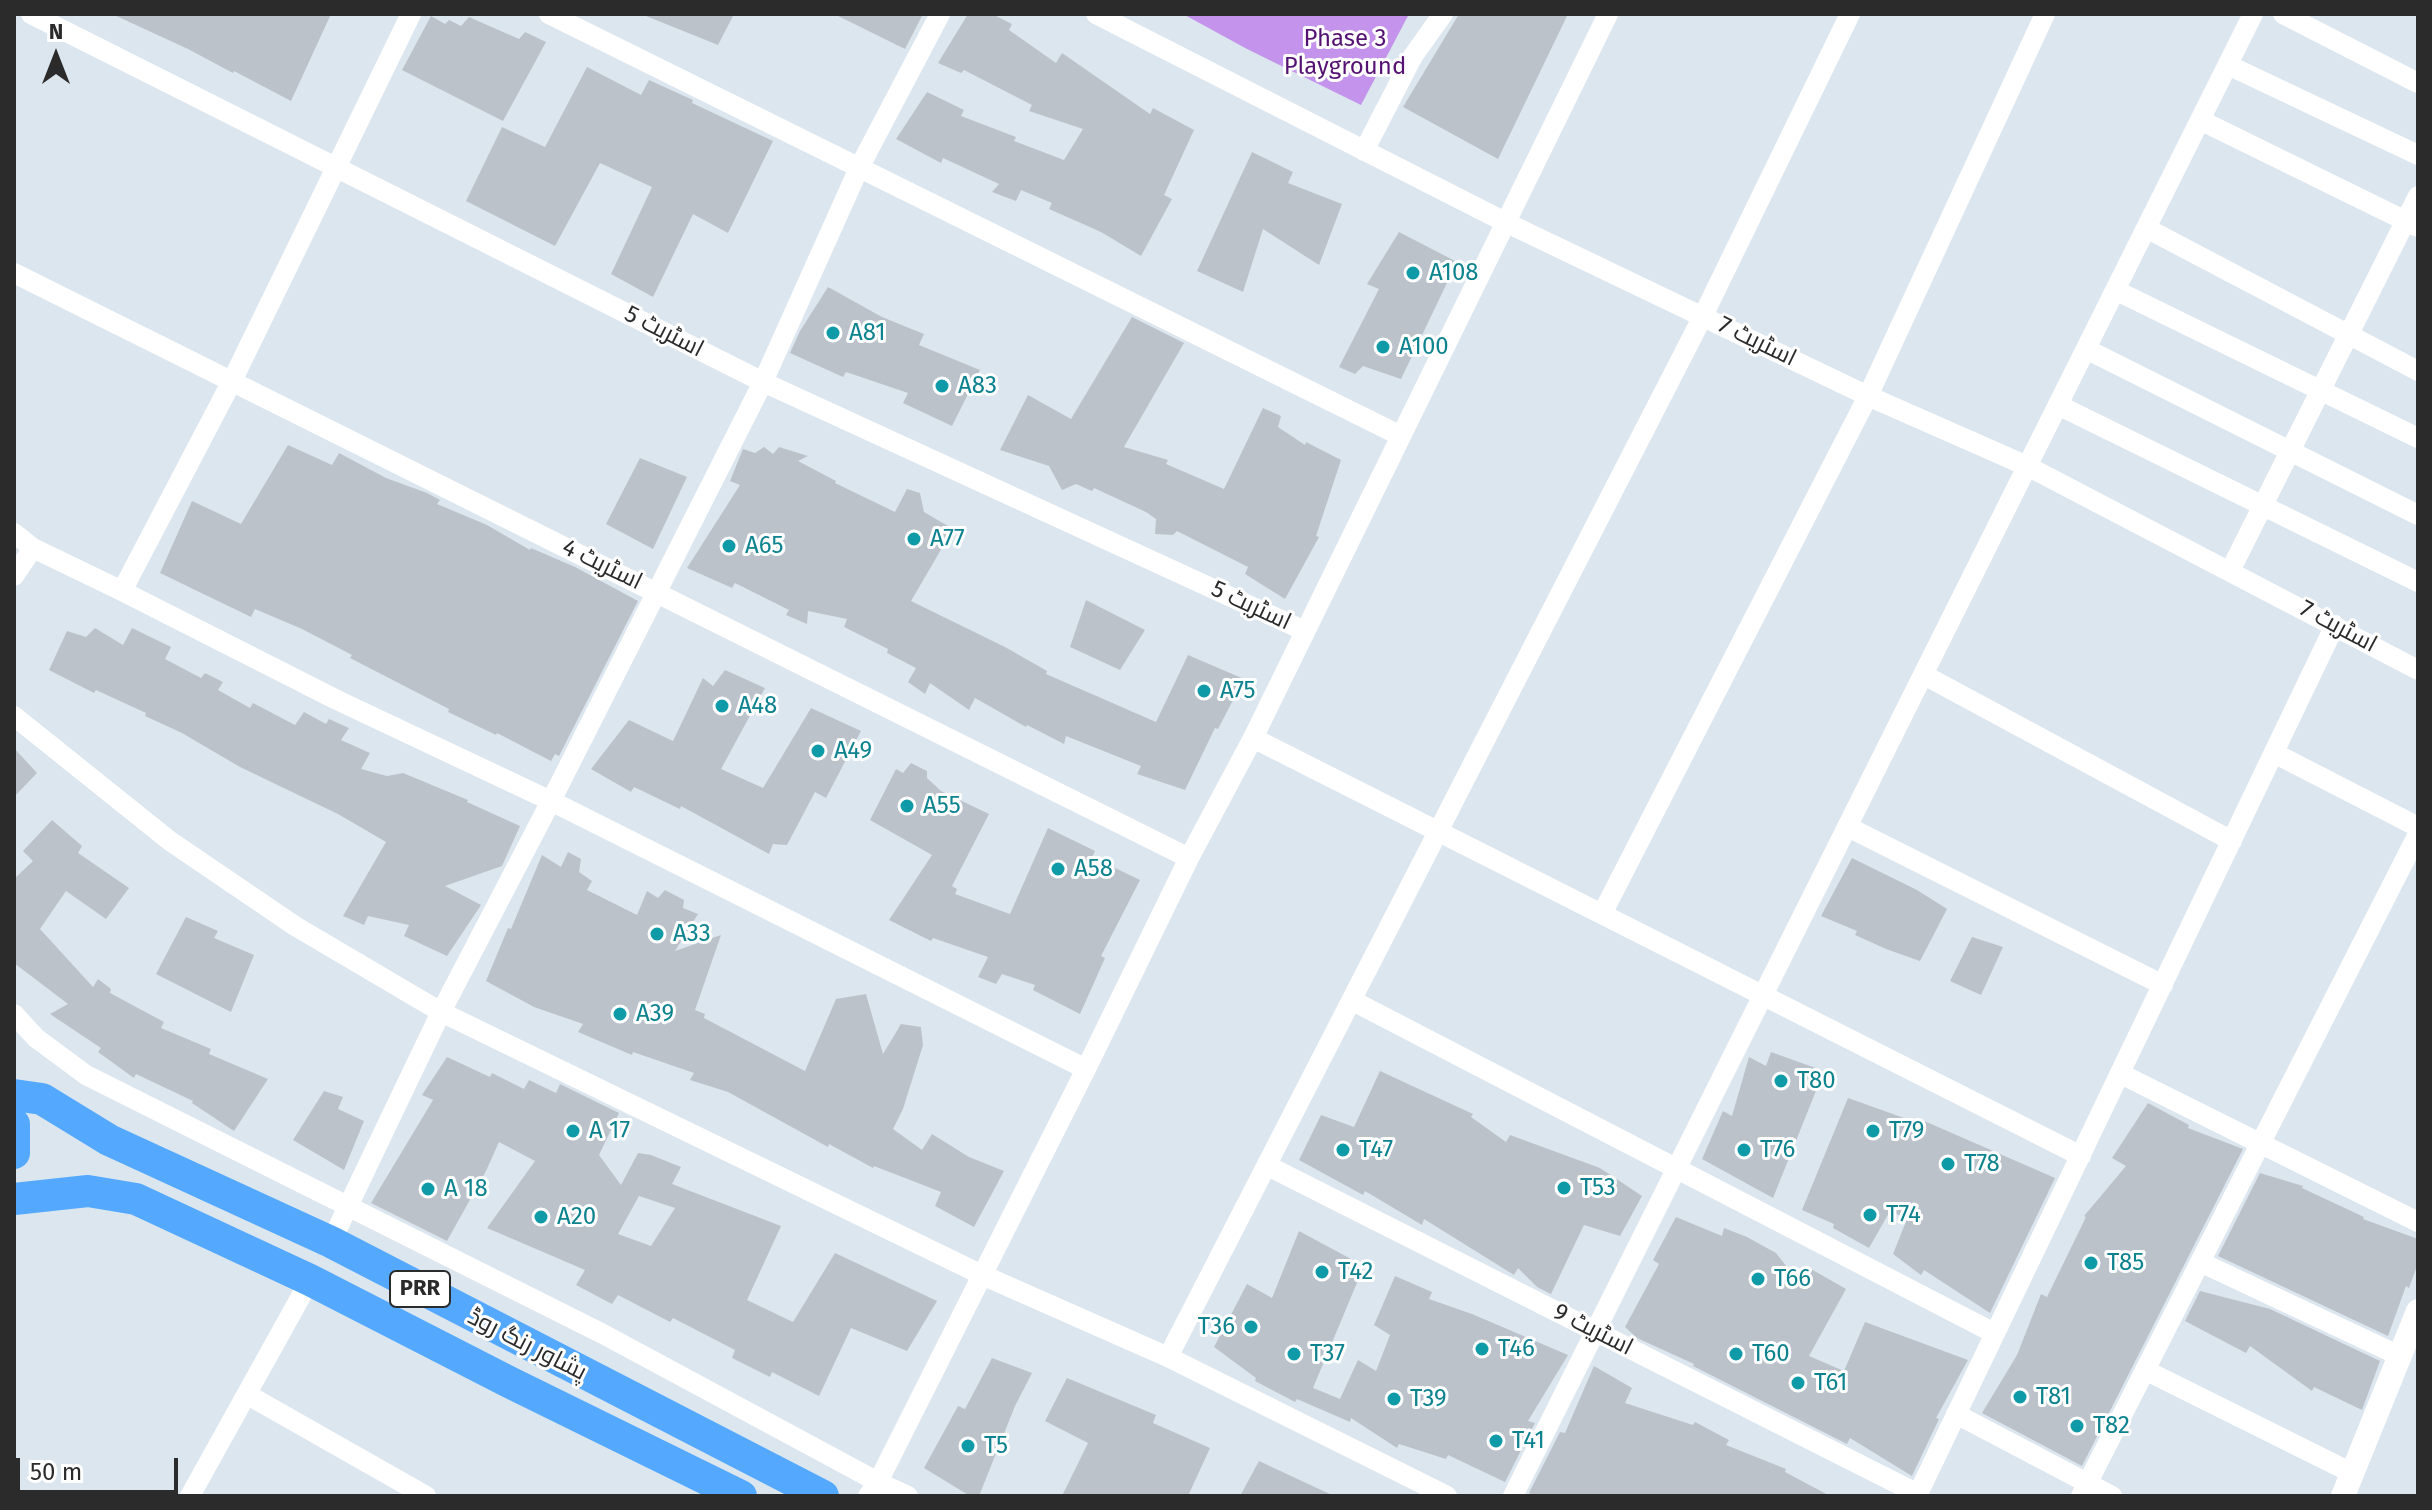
<!DOCTYPE html>
<meta charset="utf-8">
<style>
body{margin:0}
#map{position:relative;width:2432px;height:1510px;overflow:hidden;background:#dce6ef;font-family:"Fira Sans",sans-serif}
canvas{display:block}
.frame{position:absolute;inset:0;border:16px solid #2b2b2b;pointer-events:none}
.north{position:absolute;left:16px;top:16px;width:80px;height:80px;-webkit-text-stroke:6px #fff;paint-order:stroke;rotate:0deg;font-size:22px;font-weight:700;line-height:32px;text-align:center;color:#2b2b2b}
.north::after{content:'';display:block;margin:auto;width:28px;height:36px;background:#2b2b2b;clip-path:polygon(50% 0,100% 100%,50% 72%,0 100%)}
.scale{position:absolute;left:16px;top:1458px;width:162px;height:36px;box-sizing:border-box;border:4px solid #2b2b2b;border-top:0;padding-left:10px;font-size:24px;line-height:28px;white-space:nowrap;color:#2b2b2b;-webkit-text-stroke:6px #fff;paint-order:stroke}
</style>
<div id="map">
<canvas width="2432" height="1510"></canvas>
<div class="frame"></div>
<div class="north">N</div>
<div class="scale">50 m</div>
</div>
<script>
const ctx = document.querySelector('canvas').getContext('2d');
ctx.lineJoin = 'round';
function fillPath(path, color) { ctx.fillStyle = color; ctx.fill(path, 'evenodd'); }
const toPath = rows => new Path2D(rows.map(r => 'M' + r).join(''));
function strokePath(path, color, width, dash) { ctx.strokeStyle = color; ctx.lineWidth = width; ctx.lineCap = dash ? 'butt' : 'round'; ctx.setLineDash(dash || []); ctx.stroke(path); }
function write(font, color, halo, rows, align = 'center') {
  ctx.font = font + ' "Fira Sans",Cairo,sans-serif'; ctx.lineWidth = 6; ctx.setLineDash([]); ctx.textBaseline = 'middle'; ctx.strokeStyle = halo; ctx.fillStyle = color; for (const [text, x, y, turn = 0] of rows) {
    ctx.save(); ctx.translate(x, y); ctx.rotate((+turn || 0) * Math.PI / 180); ctx.textAlign = isNaN(turn) ? turn : align; if (halo) ctx.strokeText(text, 0, 0); ctx.fillText(text, 0, 0); ctx.restore();
  }
}
fillPath(toPath([
 [1183,14,1409,14,1361,105,1247,49]
]), '#c493eb');
fillPath(toPath([
 [112,14,331,14,291,101,234,71,233,73,188,49],
 [641,14,734,14,718,45],
 [834,14,923,14,905,49],
 [968,14,992,14,1012,24,1009,30,1056,63,1062,53,1150,114,1153,108,1194,130,1164,195,1172,199,1141,256,1101,232,1049,209,1052,203,1021,190,1016,201,992,192,999,184,943,158,941,163,896,139,927,92,964,110,961,116,1016,137,1014,141,1064,160,1083,129,1029,111,1032,105,964,70,961,73,938,63],
 [1459,14,1568,14,1498,159,1403,107],
 [431,16,445,24,449,20,461,26,469,17,519,39,525,32,546,42,503,121,402,70],
 [587,67,641,95,649,80,693,100,692,103,773,141,728,233,693,214,653,297,611,274,652,187,600,163,555,246,466,201,502,127,545,147],
 [1252,152,1293,172,1288,183,1342,204,1319,265,1263,229,1243,292,1197,271],
 [1399,232,1457,262,1401,379,1363,366,1355,374,1339,367,1379,289,1367,284],
 [828,287,882,317,924,334,919,345,980,370,952,426,903,403,908,393,846,372,843,377,790,353,800,331],
 [1132,317,1184,343,1124,447,1168,460,1166,464,1224,489,1263,408,1281,416,1278,427,1305,445,1306,442,1341,460,1316,536,1319,537,1285,599,1245,574,1248,567,1177,531,1173,535,1155,534,1156,519,1146,512,1094,488,1092,491,1076,484,1062,490,1049,466,1000,450,1028,395,1071,419],
 [288,445,332,465,339,453,386,478,427,493,440,500,437,504,487,525,530,550,531,548,575,567,638,601,559,756,555,754,551,761,497,733,496,735,448,712,449,709,350,658,352,655,302,629,255,609,251,617,160,573,192,501,241,524],
 [764,447,773,454,779,447,808,456,798,461,836,481,835,483,895,512,907,489,920,493,924,512,953,529,911,601,1005,647,1047,671,1046,674,1156,722,1188,655,1244,679,1218,729,1215,728,1185,790,1137,774,1141,766,1066,736,1064,744,1027,725,1026,727,975,698,969,710,930,683,925,694,908,682,916,668,887,653,888,649,844,627,847,619,808,611,807,624,786,615,789,610,735,583,732,588,687,568,740,485,730,481,743,449,755,453],
 [640,458,687,477,653,549,606,524],
 [1086,600,1145,630,1120,670,1070,647],
 [95,628,123,645,132,628,171,647,165,659,201,678,205,673,223,682,218,690,250,708,253,703,295,725,304,712,326,724,329,719,349,728,341,740,370,753,361,769,387,776,403,773,468,800,467,802,520,826,502,866,445,886,481,905,447,956,404,936,409,925,368,916,364,925,343,916,386,842,338,814,240,767,182,733,145,716,146,713,96,690,94,693,49,670,67,631,86,637],
 [725,670,765,688,721,769,763,788,811,708,861,731,826,798,815,792,787,845,773,844,769,854,681,806,680,809,634,787,631,792,591,769,629,720,673,741,703,678,713,686],
 [14,748,37,773,14,797],
 [911,763,927,771,927,778,941,791,989,814,952,886,957,889,955,894,1010,914,1048,828,1095,851,1092,857,1140,880,1101,956,1105,958,1080,1014,1033,990,1035,985,1002,974,996,984,978,977,988,957,933,938,931,941,889,920,932,855,870,820,896,769,903,773],
 [52,820,82,846,78,853,129,888,106,919,66,891,40,929,93,987,98,979,111,989,110,993,164,1022,161,1028,211,1049,209,1054,268,1079,234,1131,192,1103,193,1101,136,1074,134,1078,98,1052,101,1048,50,1014,68,1004,14,963,14,879,33,861,23,851],
 [568,852,581,859,579,872,592,881,587,890,637,915,647,891,658,898,665,890,684,900,683,908,698,914,675,951,721,935,695,1010,705,1014,704,1018,805,1071,836,999,866,994,883,1054,901,1024,921,1027,923,1045,903,1109,893,1129,922,1150,932,1134,969,1157,1004,1171,974,1227,935,1206,941,1192,874,1166,873,1168,829,1144,828,1147,728,1092,690,1080,694,1073,633,1052,632,1055,578,1032,583,1024,534,1007,486,981,508,928,511,929,542,855,561,867],
 [1852,858,1917,890,1947,909,1920,961,1886,949,1855,935,1857,931,1821,916],
 [186,917,218,931,214,938,254,955,231,1012,156,974],
 [1972,937,2003,947,1981,995,1950,981],
 [1771,1052,1824,1071,1773,1198,1702,1159,1723,1111,1732,1116,1749,1057,1766,1066],
 [447,1057,490,1077,492,1073,524,1089,529,1080,556,1093,560,1084,619,1113,599,1155,621,1185,638,1153,651,1155,681,1167,672,1184,781,1226,747,1300,793,1322,835,1253,937,1301,907,1351,851,1328,819,1396,772,1372,770,1377,732,1358,735,1350,673,1318,670,1322,618,1295,612,1304,576,1285,585,1270,487,1228,535,1161,499,1142,486,1171,447,1241,371,1203,433,1100,422,1095],
 [639,1196,675,1208,651,1246,618,1234],
 [1380,1071,1473,1114,1471,1117,1506,1142,1510,1135,1600,1168,1642,1196,1620,1236,1584,1225,1551,1294,1537,1287,1518,1268,1514,1275,1424,1219,1422,1225,1365,1191,1363,1195,1299,1160,1321,1115,1354,1127],
 [324,1091,343,1097,338,1109,364,1121,344,1170,293,1140],
 [1848,1098,1921,1124,1922,1120,2055,1178,1990,1313,1924,1270,1921,1275,1893,1254,1907,1219,1890,1211,1869,1248,1833,1228,1834,1224,1802,1210],
 [2148,1103,2189,1125,2188,1128,2243,1149,2082,1466,1982,1413,2017,1355,2041,1294,2047,1297,2086,1217,2084,1216,2126,1166,2112,1158],
 [2260,1173,2303,1186,2302,1188,2364,1217,2363,1219,2418,1239,2418,1263,2409,1288,2406,1286,2388,1336,2218,1256],
 [1676,1217,1722,1236,1724,1228,1747,1237,1776,1253,1802,1286,1811,1269,1846,1289,1809,1356,1844,1371,1865,1322,1968,1360,1936,1418,1939,1419,1912,1476,1850,1438,1847,1444,1693,1366,1694,1364,1637,1338,1625,1327,1659,1264,1653,1260],
 [1299,1231,1364,1266,1313,1388,1340,1399,1358,1360,1376,1371,1390,1335,1374,1325,1395,1276,1432,1292,1429,1299,1472,1314,1568,1355,1528,1421,1535,1423,1505,1482,1448,1455,1446,1459,1399,1444,1397,1448,1351,1418,1350,1422,1297,1399,1295,1402,1255,1381,1256,1378,1214,1347,1247,1284,1272,1298],
 [2200,1291,2270,1309,2380,1361,2362,1410,2314,1387,2312,1391,2250,1346,2246,1353,2185,1321],
 [992,1358,1032,1373,1015,1406,979,1496,970,1496,924,1468,958,1406,965,1409],
 [1594,1366,1632,1388,1625,1403,1693,1425,1695,1422,1729,1440,1726,1445,1786,1469,1785,1472,1830,1496,1535,1496,1529,1493,1560,1432,1565,1433],
 [1067,1378,1156,1415,1153,1423,1210,1448,1188,1496,1062,1496,1088,1443,1045,1421],
 [1259,1461,1334,1496,1240,1496]
]), '#bcc2ca');
strokePath(toPath([
 [31,14,763,382,1305,631],
 [549,14,1401,436],
 [1096,14,1505,222,1868,396,2027,466,2418,670],
 [2283,14,2418,83],
 [2228,65,2418,155],
 [2200,120,2418,227],
 [1364,151,1413,56,1443,14],
 [2146,228,2418,371],
 [14,273,1189,858],
 [2115,290,2418,438],
 [2086,349,2418,515],
 [2058,405,2418,582],
 [14,533,33,548,122,591,337,700,551,801,1086,1069],
 [2230,571,2418,196],
 [14,576,33,548],
 [122,591,232,381,411,14],
 [1924,675,2232,841],
 [14,716,170,841,295,926,441,1012,980,1274,1168,1357,1447,1496],
 [1253,738,2081,1156],
 [2274,753,2418,827],
 [1848,827,2163,985],
 [1602,914,1868,396,2045,14],
 [1353,1001,1994,1333],
 [14,1014,36,1038,86,1075,603,1334,878,1482,908,1496],
 [2121,1074,2418,1222],
 [1268,1166,1918,1494],
 [331,1242,441,1012,551,801,763,382,859,168,940,14],
 [2200,1262,2400,1356],
 [1168,1357,1703,316,1850,14],
 [2145,1370,2352,1473],
 [248,1395,426,1496],
 [1956,1414,2112,1496],
 [190,1496,310,1280],
 [868,1496,878,1482,1086,1069,1189,858,1253,738,1608,14],
 [1513,1496,2253,14],
 [1917,1496,2335,625],
 [2081,1496,2418,834]
]), '#fff', 20);
strokePath(toPath([
 [2343,1496,2418,1311]
]), '#fff', 24);
strokePath(toPath([
 [14,1095,42,1099,109,1140,331,1242,823,1496],
 [14,1124,14,1153],
 [14,1199,88,1191,136,1199,310,1280,509,1382,741,1496]
]), '#54a9ff', 32);
for (const [x, y, r, color] of [
 [1413,273,8,"#0f9aa8"],
 [833,333,8,"#0f9aa8"],
 [1383,347,8,"#0f9aa8"],
 [942,386,8,"#0f9aa8"],
 [914,539,8,"#0f9aa8"],
 [729,546,8,"#0f9aa8"],
 [1204,691,8,"#0f9aa8"],
 [722,706,8,"#0f9aa8"],
 [818,751,8,"#0f9aa8"],
 [907,806,8,"#0f9aa8"],
 [1058,869,8,"#0f9aa8"],
 [657,934,8,"#0f9aa8"],
 [620,1014,8,"#0f9aa8"],
 [1781,1081,8,"#0f9aa8"],
 [573,1131,8,"#0f9aa8"],
 [1873,1131,8,"#0f9aa8"],
 [1343,1150,8,"#0f9aa8"],
 [1744,1150,8,"#0f9aa8"],
 [1948,1164,8,"#0f9aa8"],
 [1564,1188,8,"#0f9aa8"],
 [428,1189,8,"#0f9aa8"],
 [1870,1215,8,"#0f9aa8"],
 [541,1217,8,"#0f9aa8"],
 [2091,1263,8,"#0f9aa8"],
 [1322,1272,8,"#0f9aa8"],
 [1758,1279,8,"#0f9aa8"],
 [1251,1327,8,"#0f9aa8"],
 [1482,1349,8,"#0f9aa8"],
 [1294,1354,8,"#0f9aa8"],
 [1736,1354,8,"#0f9aa8"],
 [1798,1383,8,"#0f9aa8"],
 [2020,1397,8,"#0f9aa8"],
 [1394,1399,8,"#0f9aa8"],
 [2077,1426,8,"#0f9aa8"],
 [1496,1441,8,"#0f9aa8"],
 [968,1446,8,"#0f9aa8"]
]) { const dot = new Path2D(); dot.arc(x, y, r, 0, 2 * Math.PI); ctx.fillStyle = color; ctx.fill(dot); strokePath(dot, '#fff', 3); }
for (const [x, y, w] of [
 [420,1289,60]
]) { const box = new Path2D(); box.roundRect(x - w / 2, y - 18, w, 36, 6); ctx.fillStyle = '#fff'; ctx.fill(box); strokePath(box, '#2b2b2b', 2); }
write('bold 22px', '#2b2b2b', null, [
 ["PRR",420,1289]
]);
write('24px', '#551272', '#fff', [
 ["Phase 3",1345,39],
 ["Playground",1345,67]
]);
write('24px', '#0d838f', '#fff', [
 ["A108",1429,273],
 ["A81",849,333],
 ["A100",1399,347],
 ["A83",958,386],
 ["A77",930,539],
 ["A65",745,546],
 ["A75",1220,691],
 ["A48",738,706],
 ["A49",834,751],
 ["A55",923,806],
 ["A58",1074,869],
 ["A33",673,934],
 ["A39",636,1014],
 ["T80",1797,1081],
 ["A 17",589,1131],
 ["T79",1889,1131],
 ["T47",1359,1150],
 ["T76",1760,1150],
 ["T78",1964,1164],
 ["T53",1580,1188],
 ["A 18",444,1189],
 ["T74",1886,1215],
 ["A20",557,1217],
 ["T85",2107,1263],
 ["T42",1338,1272],
 ["T66",1774,1279],
 ["T36",1235,1327,"right"],
 ["T46",1498,1349],
 ["T37",1310,1354],
 ["T60",1752,1354],
 ["T61",1814,1383],
 ["T81",2036,1397],
 ["T39",1410,1399],
 ["T82",2093,1426],
 ["T41",1512,1441],
 ["T5",984,1446]
], 'left');
write('24px', '#2b2b2b', '#fff', [
 ["اسٹریٹ 5",664,332,27],
 ["اسٹریٹ 7",1757,342,26],
 ["اسٹریٹ 4",602,565,26],
 ["اسٹریٹ 5",1251,606,25],
 ["اسٹریٹ 7",2338,627,28],
 ["اسٹریٹ 9",1593,1330,27],
 ["پشاور رنگ روڈ",527,1345,27]
]);
</script>
